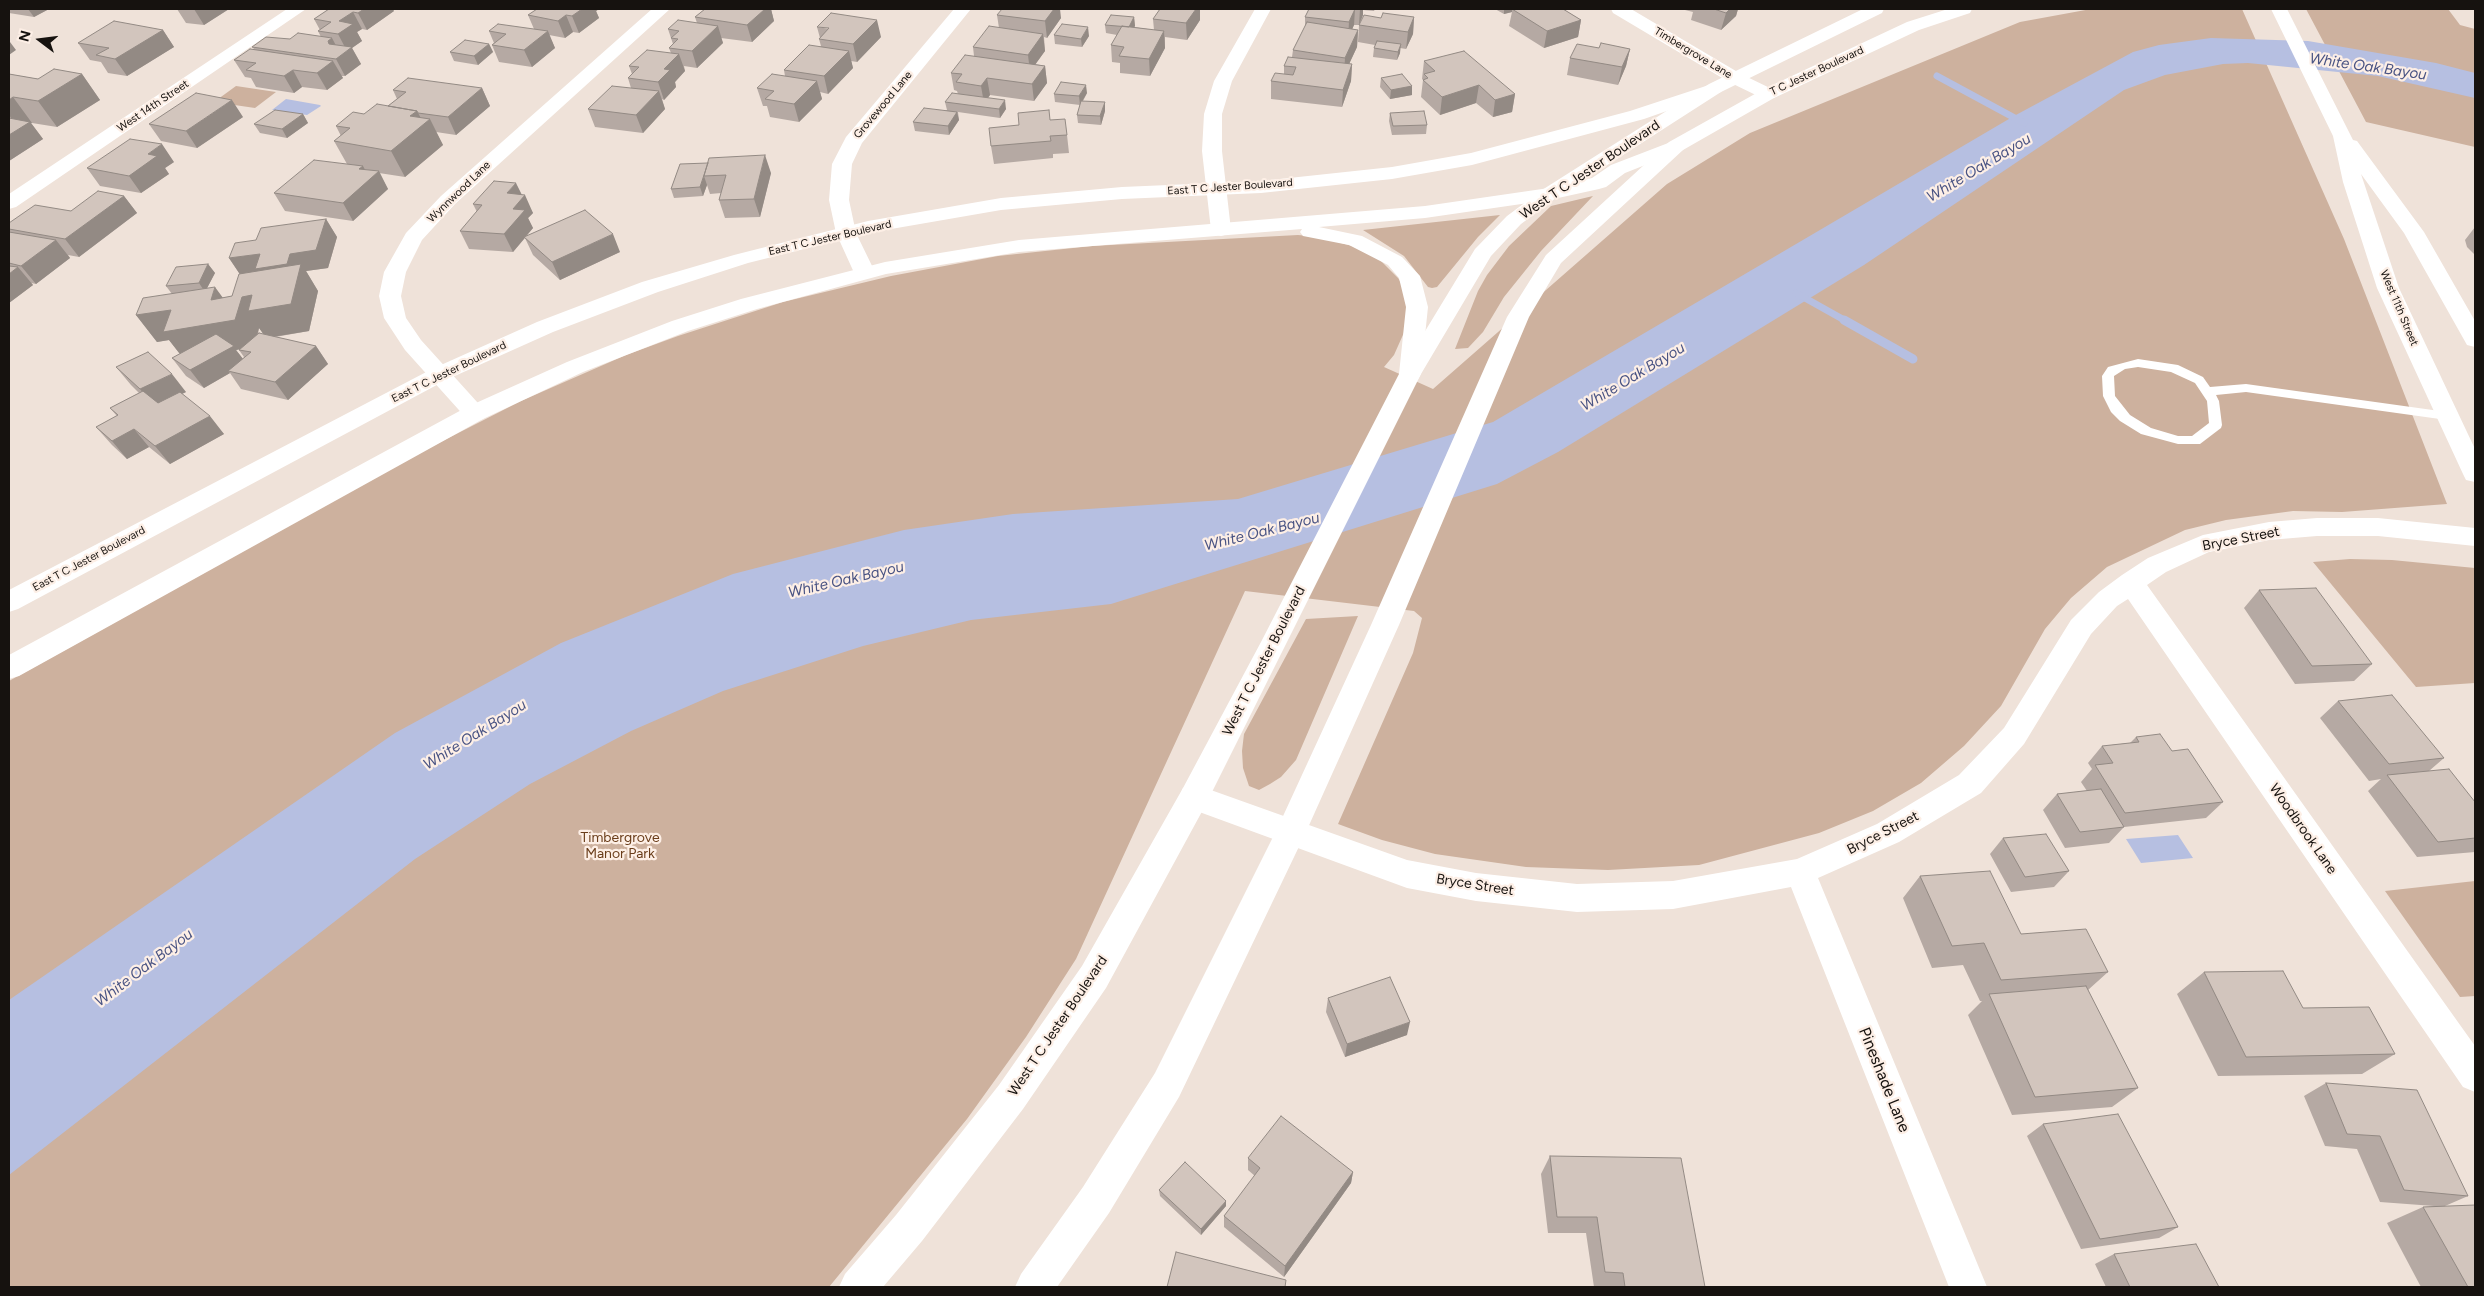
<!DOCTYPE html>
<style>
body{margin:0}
#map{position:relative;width:2484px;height:1296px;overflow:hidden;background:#efe2d9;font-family:Figtree,sans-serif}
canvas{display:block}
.frame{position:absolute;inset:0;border:10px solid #16120f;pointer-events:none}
.north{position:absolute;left:15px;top:15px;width:50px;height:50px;-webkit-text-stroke:4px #fdefe6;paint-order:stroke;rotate:285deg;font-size:14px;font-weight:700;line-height:20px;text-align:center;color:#16120f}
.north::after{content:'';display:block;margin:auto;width:18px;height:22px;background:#16120f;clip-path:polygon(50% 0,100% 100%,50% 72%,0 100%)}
</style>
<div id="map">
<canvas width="2484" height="1296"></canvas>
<div class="frame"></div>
<div class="north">N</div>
</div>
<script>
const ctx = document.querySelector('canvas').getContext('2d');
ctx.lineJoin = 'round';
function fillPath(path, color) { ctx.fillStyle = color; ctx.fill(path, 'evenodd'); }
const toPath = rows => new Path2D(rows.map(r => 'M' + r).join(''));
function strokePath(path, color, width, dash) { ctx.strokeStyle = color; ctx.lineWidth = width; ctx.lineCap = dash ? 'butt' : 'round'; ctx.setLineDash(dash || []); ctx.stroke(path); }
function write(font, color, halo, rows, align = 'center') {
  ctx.font = font + ' Figtree,sans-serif'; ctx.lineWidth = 4.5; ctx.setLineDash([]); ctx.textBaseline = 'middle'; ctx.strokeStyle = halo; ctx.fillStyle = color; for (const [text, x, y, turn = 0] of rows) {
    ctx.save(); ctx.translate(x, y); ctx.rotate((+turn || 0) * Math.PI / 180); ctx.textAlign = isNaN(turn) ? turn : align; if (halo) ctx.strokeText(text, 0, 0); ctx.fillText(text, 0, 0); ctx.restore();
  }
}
fillPath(toPath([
 [2091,9,2242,9,2344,239,2447,504,2342,512,2293,511,2226,520,2185,530,2107,567,2071,598,2045,629,2001,706,1964,746,1921,783,1873,811,1819,833,1699,865,1608,870,1526,867,1435,854,1382,840,1338,824,1413,653,1422,618,1414,611,1245,591,1076,959,1026,1037,967,1119,829,1287,9,1287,9,681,421,452,521,401,626,355,678,336,783,302,891,276,998,256,1092,246,1298,235,1319,237,1352,246,1380,260,1398,278,1404,287,1407,301,1406,328,1394,355,1384,367,1433,389,1667,184,1750,133,2020,22],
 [2306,9,2448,9,2460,25,2475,29,2475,147,2366,122],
 [236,86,276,92,255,108,214,102],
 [1593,196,1541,251,1504,297,1483,332,1468,348,1455,349,1478,291,1487,275,1509,246,1551,206],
 [1500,215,1478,237,1437,287,1432,288,1428,287,1404,256,1363,230],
 [2350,559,2392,560,2475,568,2475,683,2416,687,2313,562],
 [1358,616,1296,760,1281,777,1270,784,1259,790,1249,786,1243,768,1242,751,1244,734,1306,619],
 [2475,881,2475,996,2460,997,2385,891]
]), '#cdb19e');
fillPath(toPath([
 [2211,38,2308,41,2436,63,2475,73,2475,98,2378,76,2248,63,2223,64,2165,75,2124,90,1864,265,1558,452,1497,484,1111,604,971,620,863,646,723,691,631,731,530,784,415,859,9,1175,9,1000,395,733,561,643,733,574,904,530,1013,514,1238,499,1493,422,2014,116,2133,52,2159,45],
 [286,99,320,105,321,106,307,115,272,110],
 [2178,835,2193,858,2141,863,2126,839]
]), '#b6bfe1');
strokePath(toPath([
 [1937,76,2024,123],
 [1796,293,1846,321]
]), '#b6bfe1', 7);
strokePath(toPath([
 [1844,320,1913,359]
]), '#b6bfe1', 9);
fillPath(toPath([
 [2138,359,2178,365,2203,377,2210,387,2246,384,2447,412,2453,416,2447,420,2246,392,2216,395,2219,401,2222,425,2221,428,2200,444,2178,444,2141,434,2120,421,2111,412,2103,396,2102,376,2108,367,2138,359],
 [2138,367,2171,372,2195,383,2207,401,2209,423,2192,436,2178,436,2151,428,2130,415,2115,396,2114,376,2125,369,2138,367]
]), '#fff');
fillPath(toPath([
 [287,9,306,9,16,207,9,209,9,194,287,9],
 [652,9,670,9,455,204,422,240,406,272,401,296,406,318,421,340,487,413,483,419,475,421,467,419,405,350,384,318,379,296,384,272,406,233,441,196,652,9],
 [954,9,971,9,862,143,852,164,849,200,856,233,875,272,872,277,864,278,856,277,836,233,829,200,832,164,846,137,954,9],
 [1255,9,1271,9,1232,81,1222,114,1222,151,1231,230,1228,234,1221,236,1214,234,1211,230,1202,151,1204,114,1214,81,1255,9],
 [1611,9,1631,9,1741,74,1774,90,1777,94,1774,98,1762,98,1729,82,1613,13,1611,9],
 [2317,518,2378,518,2475,528,2475,546,2378,536,2317,536,2269,540,2209,552,2166,572,2147,585,2475,1046,2475,1092,2463,1087,2128,599,2117,606,2091,634,2024,744,1981,793,1899,842,1818,878,1987,1287,1949,1287,1791,887,1673,909,1577,912,1476,901,1407,888,1183,806,1179,797,1183,788,1194,784,1407,860,1476,873,1577,884,1673,881,1797,859,1877,824,1959,775,2004,728,2071,620,2099,592,2122,575,2148,558,2203,535,2269,522,2317,518]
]), '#fff');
fillPath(toPath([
 [1715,83,1721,84,1724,88,1721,92,1644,119,1472,165,1392,179,1261,193,1122,199,1001,210,868,233,748,263,658,292,553,332,448,379,18,609,9,612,9,590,432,369,537,322,642,282,734,255,868,221,1001,198,1122,187,1261,181,1392,167,1471,153,1630,111,1715,83],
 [1676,140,1683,142,1686,146,1683,150,1625,173,1606,187,1599,189,1549,200,1425,218,1319,227,1362,236,1402,257,1420,276,1428,307,1421,374,1418,379,1410,381,1402,379,1399,374,1406,307,1399,278,1388,265,1349,245,1303,236,1300,232,1302,229,1019,252,886,274,757,309,688,331,583,372,483,419,19,676,9,679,9,655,467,407,567,362,672,321,741,299,885,262,1019,240,1425,206,1549,188,1592,178,1611,165,1676,140]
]), '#fff');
fillPath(toPath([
 [1863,9,1884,9,1882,13,1721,92,1556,198,1521,224,1491,256,1421,374,1205,806,1106,988,1023,1109,922,1241,883,1287,839,1287,845,1274,896,1215,999,1085,1082,966,1183,788,1261,642,1399,374,1475,249,1507,216,1542,190,1709,84,1863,9],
 [1948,9,1972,9,1970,13,1919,30,1774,98,1683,150,1561,263,1529,317,1399,625,1306,832,1179,1097,1109,1213,1057,1287,1015,1287,1021,1274,1083,1187,1155,1073,1278,827,1371,625,1507,317,1546,255,1669,142,1762,90,1907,22,1948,9],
 [2271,9,2287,9,2353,140,2357,141,2424,232,2475,321,2475,347,2467,345,2404,233,2361,174,2399,288,2475,449,2475,482,2466,480,2463,474,2377,288,2343,182,2333,136,2271,9]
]), '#fff');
fillPath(toPath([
 [9,9,49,9,34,17,9,13],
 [177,9,229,9,204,25,186,23],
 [329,9,394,11,367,30,362,29,357,32,362,41,352,48,361,64,345,76,341,76,343,78,327,90,302,87,294,93,256,87,251,78,245,77,234,60,254,49,252,47,290,39,321,37,318,31,320,30,314,19],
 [537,9,599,9,596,11,599,18,579,33,573,32,565,38,549,35,555,48,532,67,499,62,492,45,494,43,489,31,534,29,528,15],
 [705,9,771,9,774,21,752,42,721,38,723,43,697,68,684,66,685,71,675,82,676,87,664,100,662,99,665,109,643,133,595,127,588,109,631,88,628,78,632,74,629,66,671,53,669,48,673,44,668,29,697,23,695,17],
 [1160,9,1200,9,1200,20,1187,40,1165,37,1165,48,1150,76,1120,73,1120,63,1112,62,1111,45,1117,35,1106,33,1105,25,1134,17,1135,26,1134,27,1154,30,1153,19],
 [1309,9,1375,9,1374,11,1363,10,1363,15,1359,25,1354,25,1352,29,1358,30,1357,47,1349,64,1352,64,1351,81,1342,107,1271,99,1271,81,1284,74,1284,66,1292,57,1293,50,1305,28,1305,17],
 [1495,9,1563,9,1581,20,1578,37,1544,48,1509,26,1512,12,1504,14],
 [1685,9,1738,9,1736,16,1721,30,1691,20,1693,12,1685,10],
 [997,15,1061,18,1047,38,1044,37,1045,51,1035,64,1045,66,1047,83,1034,101,990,95,988,98,1006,109,1000,118,958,112,959,120,949,135,915,131,913,122,947,110,945,102,958,94,957,91,954,90,951,73,974,56,973,47,999,28],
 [1414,17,1413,34,1406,49,1400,48,1400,53,1397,60,1373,57,1374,48,1375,45,1358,42,1359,25,1381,18],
 [817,27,881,37,857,62,851,61,853,68,828,94,820,92,822,99,799,122,770,117,767,106,763,106,757,88,785,76,784,70,821,46,819,39,820,38],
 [163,30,174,47,127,76,108,73,101,62,90,60,78,43],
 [1054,35,1089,36,1082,47,1055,44],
 [489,44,493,52,478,65,454,61,450,52],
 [1599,48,1630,49,1626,66,1618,85,1567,75,1570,58],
 [1424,61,1515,94,1512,112,1493,117,1476,103,1440,115,1421,97,1423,80,1422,79],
 [9,74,38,79,82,74,100,100,57,127,32,123,31,123,43,139,9,161],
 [1381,78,1412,86,1412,95,1390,99,1380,87],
 [482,88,490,106,456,135,436,132,443,145,405,177,379,173,388,189,353,221,285,211,274,193,347,164,334,141,341,136,336,126,364,114,388,106,397,99,393,90],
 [1087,93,1083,101,1105,111,1101,125,1078,123,1077,115,1080,105,1055,102,1054,94],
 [1390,113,1427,125,1426,134,1392,135,1389,121],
 [303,114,308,123,287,138,260,133,254,124],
 [243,117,197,148,161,141,149,124],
 [1050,120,1067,135,1069,153,1053,154,1053,158,994,164,991,146,1019,125],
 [174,162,165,168,169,174,141,193,100,186,87,168],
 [680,164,771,173,760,217,725,218,719,200,721,193,710,194,707,185,703,196,674,198,671,189],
 [521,195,533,213,528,218,533,228,526,236,620,252,560,280,533,255,525,238,513,252,469,249,460,231,477,212,473,204],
 [124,196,137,213,79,257,68,255,70,258,36,284,31,283,33,285,9,303,9,223,71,211],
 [326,219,337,237,328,268,306,271,318,291,309,331,275,337,316,346,328,364,288,400,241,389,230,373,204,388,186,376,172,358,180,354,169,340,157,342,136,315,172,294,166,286,208,264,215,273,207,288,223,298,232,296,240,274,229,258,256,240],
 [259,328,264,334,258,334],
 [239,349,239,350,244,357,243,359,236,350],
 [2475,227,2475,255,2467,247,2465,240],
 [116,367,186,392,182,394,224,434,170,464,149,447,127,459,112,445,96,427,117,416,110,408,139,393,131,385],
 [2259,590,2372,664,2354,681,2295,684,2244,608],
 [2338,701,2444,758,2429,771,2475,802,2475,852,2417,857,2368,791,2381,779,2369,781,2320,718],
 [2136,737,2172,751,2223,802,2206,818,2124,827,2109,843,2065,848,2043,810,2057,794,2087,791,2081,782,2092,769,2088,763,2102,746,2130,743],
 [2003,838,2069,871,2054,887,2011,892,1990,854],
 [1920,876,2021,934,2108,972,2088,990,2138,1088,2112,1107,2012,1115,1968,1015,1982,1001,1980,1001,1963,965,1932,968,1903,898],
 [2204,972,2303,1008,2395,1054,2362,1074,2218,1076,2177,994],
 [1328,998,1407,1035,1345,1057,1326,1012],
 [2326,1083,2468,1196,2445,1206,2475,1287,2421,1287,2387,1223,2423,1207,2434,1206,2380,1202,2357,1149,2325,1146,2304,1096],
 [2043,1124,2178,1227,2159,1238,2081,1249,2027,1136],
 [1550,1156,1705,1287,1594,1287,1586,1233,1548,1233,1541,1174],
 [1248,1158,1353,1172,1351,1183,1284,1277,1224,1227,1224,1216,1255,1176,1248,1170],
 [1159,1190,1226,1206,1201,1235,1160,1196],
 [2114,1254,2219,1287,2106,1287,2095,1264]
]), '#b5a9a3');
fillPath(toPath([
 [28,9,49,9,34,17],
 [194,9,229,9,204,25],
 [364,9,393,9,394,11,367,30,358,13],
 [582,9,599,9,596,11,599,18,579,33,572,16],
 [765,9,771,9,774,21,752,42,747,25],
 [1053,9,1060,9,1061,18,1047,38,1045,21],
 [1196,9,1200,9,1200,20,1187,40,1186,23],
 [1355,9,1354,25,1348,39,1349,22],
 [1360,9,1363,9,1363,15,1359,25],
 [1504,9,1512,9,1512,12,1504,14],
 [1730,9,1738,9,1736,16,1721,30,1726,13],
 [353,12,362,29,357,32,362,41,352,48,361,64,345,76,336,59,328,41,332,38,341,55,347,51,338,34,339,21],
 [566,15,573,32,565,38,558,21],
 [1134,17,1135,26,1129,36,1128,27],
 [1414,17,1413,34,1406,49,1408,32],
 [877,20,881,37,857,62,853,44],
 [1581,20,1578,37,1544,48,1547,31],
 [718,26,723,43,697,68,692,51],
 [1088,27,1089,36,1082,47,1081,39],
 [163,30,174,47,127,76,115,59],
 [1358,30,1357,47,1344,75,1345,58],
 [548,31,555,48,532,67,524,50],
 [1164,31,1165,48,1150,76,1149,59],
 [1043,34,1045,51,1030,72,1028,55],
 [9,42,10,42,16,50,9,55],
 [489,44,493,52,478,65,474,56],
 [1401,44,1400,53,1397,60,1398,52],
 [1630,49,1626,66,1618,85,1622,67],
 [849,51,853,68,828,94,824,76],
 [679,54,685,71,675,82,676,87,664,100,658,82,664,69],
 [333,61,343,78,327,90,317,73],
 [1352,64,1351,81,1342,107,1343,90],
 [1045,66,1047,83,1034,101,1032,84],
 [293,70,302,87,294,93,284,76],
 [82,74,100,100,57,127,38,101],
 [987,78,990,95,984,103,981,86],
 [817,81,822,99,799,122,794,104],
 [1086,85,1087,93,1080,105,1079,96],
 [1479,85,1476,103,1440,115,1442,97],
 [1412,86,1412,95,1390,99,1391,90],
 [482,88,490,106,456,135,448,117],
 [659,91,665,109,643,133,636,115],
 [1515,94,1512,112,1493,117,1495,100],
 [13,97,32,123,31,123,43,139,9,161,9,135,19,129,9,115,9,100],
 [232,100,243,117,197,148,186,131],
 [1005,100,1006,109,1000,118,999,109],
 [1105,102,1105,111,1101,125,1100,116],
 [417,111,424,124,430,119,443,145,405,177,391,151,410,116],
 [957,112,959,120,949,135,948,126],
 [303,114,308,123,287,138,282,129],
 [162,144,174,162,165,168,169,174,141,193,129,176,148,154],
 [765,155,771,173,760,217,754,199],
 [363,166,370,179,379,171,388,189,353,221,343,203,359,169],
 [704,176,707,185,703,196,700,187],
 [516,183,523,197,525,195,533,213,528,218,533,228,513,252,504,234,507,193],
 [124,196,137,213,79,257,65,239],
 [326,219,337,237,328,268,306,271,318,291,309,331,266,338,259,328,254,347,236,350,247,364,228,371,230,373,204,388,190,370,183,358,169,340,157,342,136,315,211,300,215,287,234,313,241,276,229,258,260,254,290,254],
 [613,234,620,252,560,280,552,262],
 [56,240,70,258,36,284,21,266],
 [208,264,215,273,205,292,199,283],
 [18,267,33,285,9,303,9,274],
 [316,346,328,364,288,400,275,382],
 [172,374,186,392,154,407,140,389],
 [210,416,224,434,170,464,155,446],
 [134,429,149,447,127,459,112,441],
 [1410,1022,1407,1035,1345,1057,1347,1044],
 [1353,1172,1351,1183,1284,1277,1285,1266],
 [1226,1201,1226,1206,1201,1235,1201,1229]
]), '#938a84');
const building = toPath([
 [329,9,364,9,358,13,353,12,339,21,353,24,338,34,318,31,331,22,314,19,329,9],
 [537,9,582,9,572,16,566,15,558,21,528,15,537,9],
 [705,9,765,9,747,25,695,17,705,9],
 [1002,9,1054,9,1045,21,997,15,1002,9],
 [1160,9,1196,9,1186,23,1153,19,1160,9],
 [1309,9,1355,9,1349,22,1305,17,1309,9],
 [1512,9,1563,9,1581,20,1547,31,1512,9],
 [1714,9,1730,9,1726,13,1714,9],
 [831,13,877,20,853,44,819,39,829,28,817,27,831,13],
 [1383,13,1414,17,1408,32,1359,25,1364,15,1381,18,1383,13],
 [1111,15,1134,17,1129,27,1105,25,1111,15],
 [678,20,718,26,692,51,669,48,678,39,671,38,679,31,668,29,678,20],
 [114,21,163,30,115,59,96,55,109,48,78,43,114,21],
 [1307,22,1358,30,1345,58,1293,50,1307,22],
 [498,24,548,31,524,50,492,45,506,34,489,31,498,24],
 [1062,24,1088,27,1081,39,1054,35,1062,24],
 [989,26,1043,34,1028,55,973,47,989,26],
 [1122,26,1164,31,1149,59,1119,56,1124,47,1111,45,1122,26],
 [298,33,332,38,328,41,329,44,352,47,336,59,252,47,266,37,290,39,298,33],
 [465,40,489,44,474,56,450,52,465,40],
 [1377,41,1401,44,1398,52,1374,48,1377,41],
 [1601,43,1630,49,1622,67,1570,58,1577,44,1599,48,1601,43],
 [809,45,849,51,824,76,784,70,809,45],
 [250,49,333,61,317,73,293,70,284,76,246,70,256,63,234,60,250,49],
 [647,50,679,54,664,69,670,70,658,82,628,78,639,67,629,66,647,50],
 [1464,51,1515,94,1495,100,1479,85,1442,97,1423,80,1428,78,1424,74,1435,71,1424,61,1464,51],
 [965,55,1045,66,1032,84,987,78,981,86,956,82,962,74,951,73,965,55],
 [1288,57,1352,64,1343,90,1271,81,1275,73,1293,75,1296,67,1284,66,1288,57],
 [54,69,82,74,38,101,13,97,9,100,9,74,38,79,54,69],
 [772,74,817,81,794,104,765,99,774,91,757,88,772,74],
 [1402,74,1412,86,1391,90,1381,78,1402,74],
 [408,78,482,88,448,117,418,113,417,111,388,106,406,92,393,90,408,78],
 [1061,82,1086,85,1079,96,1054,94,1061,82],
 [612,86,659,91,636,115,588,109,612,86],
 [196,93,232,100,186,131,149,124,196,93],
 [952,93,1005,100,999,109,945,102,952,93],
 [1081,101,1105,102,1100,116,1077,115,1081,101],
 [377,104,417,111,410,116,430,119,391,151,334,141,350,128,336,126,353,112,364,114,377,104],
 [924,108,957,112,948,126,913,122,924,108],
 [275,110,303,114,282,129,254,124,275,110],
 [1049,110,1050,120,1065,119,1067,135,1050,136,1051,141,991,146,989,128,1019,125,1018,113,1049,110],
 [1424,111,1427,125,1393,126,1390,113,1424,111],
 [9,118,30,122,9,135,9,118],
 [130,139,162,144,148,154,157,156,129,176,87,168,130,139],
 [765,155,754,199,719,200,726,175,704,176,709,158,765,155],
 [314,160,363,166,359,169,379,171,343,203,274,193,314,160],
 [708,163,700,187,671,189,680,164,708,163],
 [494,181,516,183,507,193,525,195,513,209,525,210,504,234,460,231,482,205,473,204,494,181],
 [98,191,124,196,65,239,9,229,9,223,35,205,71,211,98,191],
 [585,210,613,234,552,262,524,237,585,210],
 [326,219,316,250,290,254,287,264,255,269,260,254,229,258,235,243,256,240,261,228,326,219],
 [9,232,56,240,21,266,9,263,9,232],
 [208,264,199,283,166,286,176,267,208,264],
 [301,264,291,304,248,311,252,295,242,297,235,320,163,332,171,310,136,315,143,298,215,287,211,300,232,296,239,274,301,264],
 [9,266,18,267,9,274,9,266],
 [259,333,316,346,275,382,228,371,251,352,239,350,259,333],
 [216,334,234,346,190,370,172,358,216,334],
 [148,352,172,374,140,389,116,367,148,352],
 [143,391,158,403,180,392,210,416,155,446,134,429,112,441,96,427,118,415,110,408,143,391],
 [2316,588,2372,664,2312,666,2259,590,2316,588],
 [2392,695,2444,758,2389,764,2338,701,2392,695],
 [2160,734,2172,751,2188,749,2223,802,2125,813,2095,765,2113,763,2102,746,2139,742,2136,737,2160,734],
 [2449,769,2475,802,2475,838,2438,842,2387,775,2449,769],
 [2101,789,2124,827,2080,832,2057,794,2101,789],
 [2046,834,2069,871,2025,877,2003,838,2046,834],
 [1990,871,2021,934,2086,929,2108,972,2001,980,1984,943,1952,946,1920,876,1990,871],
 [2283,971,2303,1008,2369,1007,2395,1054,2246,1057,2204,972,2283,971],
 [1390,977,1410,1022,1347,1044,1328,998,1390,977],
 [2086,986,2138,1088,2035,1097,1989,994,2086,986],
 [2326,1083,2417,1090,2468,1196,2404,1190,2380,1136,2347,1134,2326,1083],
 [2118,1114,2178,1227,2100,1239,2043,1124,2118,1114],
 [1281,1116,1353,1172,1285,1266,1224,1216,1260,1168,1248,1158,1281,1116],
 [1550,1156,1681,1158,1705,1287,1625,1287,1623,1273,1605,1272,1597,1217,1557,1217,1550,1156],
 [1185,1162,1226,1201,1201,1229,1159,1190,1185,1162],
 [2475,1205,2475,1287,2468,1287,2423,1207,2475,1205],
 [2196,1244,2219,1287,2130,1287,2114,1254,2196,1244],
 [1176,1252,1286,1280,1285,1287,1167,1287,1176,1252]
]);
fillPath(building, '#d2c5bd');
strokePath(building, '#938a84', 1);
write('11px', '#16120f', '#fdefe6', [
 ["Timbergrove Lane",1693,53,31],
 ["T C Jester Boulevard",1817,71,-25],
 ["Grovewood Lane",883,105,-50],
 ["West 14th Street",153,106,-34],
 ["East T C Jester Boulevard",1230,187,-4],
 ["Wynnwood Lane",459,192,-44],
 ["East T C Jester Boulevard",830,238,-13],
 ["West 11th Street",2399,308,67],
 ["East T C Jester Boulevard",449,372,-26],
 ["East T C Jester Boulevard",89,559,-28]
]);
write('14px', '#16120f', '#fdefe6', [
 ["West T C Jester Boulevard",1590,170,-34],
 ["Bryce Street",2241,539,-11],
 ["West T C Jester Boulevard",1264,661,-63],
 ["Woodbrook Lane",2303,829,55],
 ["Bryce Street",1883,833,-27],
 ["Bryce Street",1475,885,9],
 ["West T C Jester Boulevard",1058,1026,-56]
]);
write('14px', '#6a3d1a', '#fdefe6', [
 ["Timbergrove",620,838],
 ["Manor Park",620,854]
]);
write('italic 15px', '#495383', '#fdefe6', [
 ["White Oak Bayou",2368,67,8],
 ["White Oak Bayou",1979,168,-31],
 ["White Oak Bayou",1633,377,-31],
 ["White Oak Bayou",1262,532,-14],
 ["White Oak Bayou",846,580,-13],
 ["White Oak Bayou",475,735,-32],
 ["White Oak Bayou",144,968,-37]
]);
write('16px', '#16120f', '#fdefe6', [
 ["Pineshade Lane",1884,1080,68]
]);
</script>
